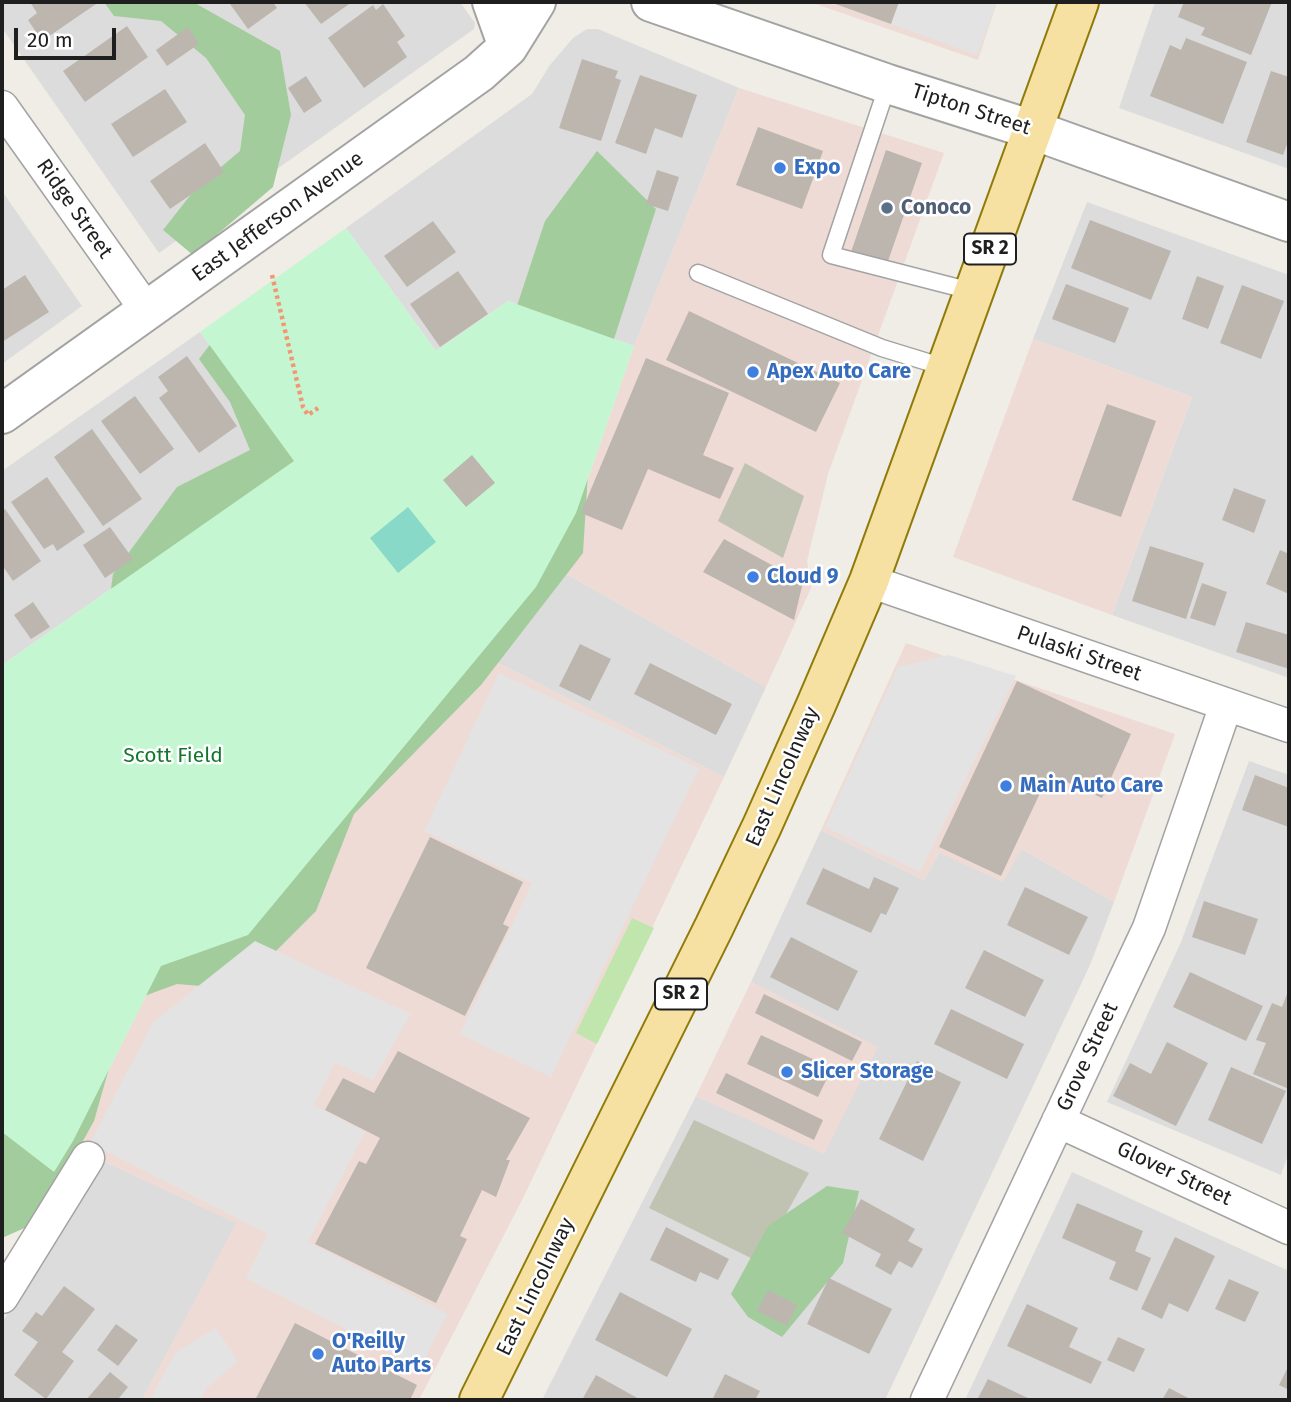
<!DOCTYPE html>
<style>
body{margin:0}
#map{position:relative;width:1291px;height:1402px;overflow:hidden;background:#efede5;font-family:"Fira Sans",sans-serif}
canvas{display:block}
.frame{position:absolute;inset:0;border:4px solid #1f1f1f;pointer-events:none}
.scale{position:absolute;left:14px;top:28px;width:102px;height:32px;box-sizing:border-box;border:4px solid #1f1f1f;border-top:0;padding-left:9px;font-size:21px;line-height:24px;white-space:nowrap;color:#1f1f1f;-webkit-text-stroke:5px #fff;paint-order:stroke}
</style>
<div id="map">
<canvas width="1291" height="1402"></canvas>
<div class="frame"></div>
<div class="scale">20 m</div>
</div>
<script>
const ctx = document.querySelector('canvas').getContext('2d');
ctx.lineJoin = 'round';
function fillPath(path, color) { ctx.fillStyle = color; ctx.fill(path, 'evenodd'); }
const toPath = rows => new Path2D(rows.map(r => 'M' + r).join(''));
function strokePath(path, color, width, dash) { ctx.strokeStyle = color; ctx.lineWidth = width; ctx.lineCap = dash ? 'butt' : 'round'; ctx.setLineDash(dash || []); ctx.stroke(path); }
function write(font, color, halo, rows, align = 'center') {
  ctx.font = font + ' "Fira Sans",sans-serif'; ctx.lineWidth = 5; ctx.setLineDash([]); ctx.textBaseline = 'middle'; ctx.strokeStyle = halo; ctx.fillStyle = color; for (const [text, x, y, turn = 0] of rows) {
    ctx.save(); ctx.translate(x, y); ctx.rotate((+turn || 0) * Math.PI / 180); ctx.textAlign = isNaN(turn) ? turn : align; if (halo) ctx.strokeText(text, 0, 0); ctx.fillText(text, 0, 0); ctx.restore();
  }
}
fillPath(toPath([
 [2,2,460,2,475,23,474,29,159,253,2,28],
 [1155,2,1289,2,1289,169,1119,108],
 [587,29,598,29,739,88,634,346,508,301,436,351,346,228,532,94,550,65,573,38],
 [2,191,82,306,2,364],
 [1087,202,1289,275,1289,678,1112,615,1192,397,1033,339],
 [200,332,295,460,2,665,2,471],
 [549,564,766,687,724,777,480,654],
 [1249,761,1289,775,1289,1152,1281,1175,1107,1102,1181,942],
 [821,830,924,880,939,853,1022,849,1114,902,1090,965,885,1400,542,1400,696,1096,824,1153,877,1047,751,982],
 [99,1159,237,1223,142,1400,2,1400,2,1323],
 [1072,1172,1289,1271,1289,1400,965,1400]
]), '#dddcdc');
fillPath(toPath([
 [810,2,997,2,978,60],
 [739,88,944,153,828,474,807,561,811,588,766,687,549,564,576,513,634,346],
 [1033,339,1192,397,1112,615,953,557],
 [906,643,1175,734,1114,902,1022,849,1003,882,939,853,924,880,821,830],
 [480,654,724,777,524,1196,419,1400,142,1400,236,1223,99,1159,73,1141,161,966],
 [751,982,878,1047,824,1154,696,1096]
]), '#efdbd6');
fillPath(toPath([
 [745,463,804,496,783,558,718,521],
 [694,1120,809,1173,759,1262,649,1208]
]), '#c0c3b1');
fillPath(toPath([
 [632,918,654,928,597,1044,576,1033]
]), '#c0e6ae');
fillPath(toPath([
 [104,2,193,2,280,51,291,115,273,187,193,255,163,230,196,188,240,151,245,115,206,58,161,21,114,16],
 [597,151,656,209,592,407,583,553,481,685,354,814,316,911,238,989,177,984,128,1002,94,1121,38,1222,2,1238,2,1101,508,333,545,221],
 [222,329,327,508,107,619,113,574,177,487,250,450,230,402,199,359],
 [827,1186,859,1191,843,1263,782,1337,748,1317,731,1294,768,1226]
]), '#a2cc9c');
fillPath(toPath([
 [346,228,436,351,508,301,634,346,576,513,536,587,248,935,161,966,73,1141,54,1172,2,1132,2,665,294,461,200,332]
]), '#c5f6d2');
fillPath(toPath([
 [408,507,436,542,398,573,370,538]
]), '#88d9c8');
fillPath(toPath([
 [899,2,997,2,977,55,891,24],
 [949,655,1016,676,920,872,825,827,898,667],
 [499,673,699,768,551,1077,460,1034,532,883,424,831],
 [255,941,411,1014,373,1080,335,1063,314,1105,365,1132,308,1242,448,1314,420,1367,246,1278,268,1234,90,1143,153,1022],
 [216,1328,238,1361,206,1389,200,1400,150,1400,175,1353]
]), '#e3e3e3');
fillPath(toPath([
 [30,2,99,2,42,41,28,20,37,13],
 [234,2,273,2,277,8,248,29,230,4],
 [304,2,352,2,321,24],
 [830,2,899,2,891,24],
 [1184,2,1272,2,1251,55,1201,35,1205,28,1178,17],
 [383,4,405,36,397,42,407,57,364,88,328,38,373,5,376,10],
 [127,26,148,57,85,102,63,71],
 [188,27,199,44,167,66,156,50],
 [1186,38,1247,62,1223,124,1150,96,1170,45,1181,50],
 [582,59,618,71,615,78,621,80,601,141,559,128],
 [1271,71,1289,77,1289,139,1283,155,1246,142],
 [640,75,697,95,682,138,655,128,646,154,615,143],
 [306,76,322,101,304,113,288,88],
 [165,89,187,122,133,157,111,124],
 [758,127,823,151,802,209,736,185],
 [205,143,224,172,170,209,150,181],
 [886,150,922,163,887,264,851,252],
 [657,170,679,177,668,211,646,204],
 [1090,220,1171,251,1151,300,1071,268],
 [433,221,456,252,407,287,384,256],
 [458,271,488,314,440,347,410,304],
 [25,275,49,312,2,342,2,290],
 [1197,276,1224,286,1208,329,1182,319],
 [1066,284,1129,308,1115,343,1052,319],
 [1242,285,1284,301,1261,359,1220,343],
 [689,311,840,383,816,432,666,360],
 [187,356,237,426,199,453,159,398,168,391,158,377],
 [646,358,729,393,703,455,734,468,720,499,648,469,622,530,581,513],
 [135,396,174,449,140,474,101,421],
 [1107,404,1156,421,1121,517,1072,500],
 [92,429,142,499,103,526,54,457],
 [472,455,495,483,466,507,443,480],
 [47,477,85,532,57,551,53,544,44,549,11,502],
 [1234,488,1266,500,1254,533,1222,520],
 [5,509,41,561,13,581,2,565,2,511],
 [110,527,133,559,105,578,83,545],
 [724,539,803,582,794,620,703,572],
 [1150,546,1204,563,1186,619,1132,601],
 [1280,550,1289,554,1289,594,1266,584],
 [1202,583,1227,592,1215,626,1190,618],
 [33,602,50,627,31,639,14,615],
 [1246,622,1289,635,1289,669,1236,652],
 [580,644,611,659,590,701,559,686],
 [650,663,732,704,716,735,634,694],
 [1017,681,1131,734,1102,798,1049,774,1001,876,939,847],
 [1255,775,1289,788,1289,827,1242,810],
 [430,837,523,882,503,924,509,927,465,1016,366,968],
 [823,868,869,889,874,877,899,888,886,915,881,913,871,933,806,904],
 [1025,887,1088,917,1069,955,1007,925],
 [1204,901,1258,919,1245,955,1192,937],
 [791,937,858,971,838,1011,770,977],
 [984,950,1044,980,1025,1017,965,988],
 [1190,972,1263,1006,1246,1041,1173,1007],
 [1289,989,1289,1089,1253,1074,1266,1043,1256,1040,1272,1003,1282,1007],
 [764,994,862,1042,852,1061,755,1013],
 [951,1009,1024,1044,1007,1079,934,1044],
 [761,1035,832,1068,818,1097,747,1064],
 [1167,1042,1208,1063,1176,1126,1113,1096,1130,1063,1151,1074],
 [398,1051,530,1118,506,1160,510,1160,496,1197,482,1190,460,1236,467,1239,436,1303,315,1244,359,1161,366,1164,380,1138,325,1110,343,1078,374,1093],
 [917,1061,961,1082,923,1161,879,1139],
 [1231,1067,1286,1091,1262,1144,1208,1120],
 [726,1073,823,1120,814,1140,716,1093],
 [861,1199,915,1229,908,1241,923,1249,912,1268,899,1261,891,1275,875,1266,881,1254,842,1233],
 [1077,1203,1143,1231,1135,1251,1151,1258,1137,1291,1109,1279,1116,1262,1062,1238],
 [666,1227,729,1259,718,1280,700,1272,696,1282,650,1260],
 [1175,1237,1215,1256,1188,1312,1169,1303,1162,1319,1141,1309],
 [829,1278,892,1309,869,1354,807,1324],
 [1229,1279,1259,1292,1245,1322,1215,1309],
 [64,1286,95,1309,62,1352,74,1361,46,1399,14,1375,38,1342,22,1331,36,1312,42,1316],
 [768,1290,797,1305,787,1326,757,1311],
 [620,1292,692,1329,667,1377,595,1340],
 [1027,1304,1078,1328,1069,1347,1102,1362,1091,1384,1007,1346],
 [295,1323,417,1385,410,1400,255,1400],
 [116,1324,138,1340,118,1366,97,1350],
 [1118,1337,1145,1349,1134,1372,1107,1360],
 [1289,1365,1289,1390,1279,1385],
 [110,1372,128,1387,119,1398,121,1400,86,1400],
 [725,1374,760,1391,755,1400,712,1400],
 [596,1375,641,1400,582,1400],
 [988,1379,1032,1400,977,1400],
 [1169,1388,1192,1400,1162,1400]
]), '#bcb6af');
const service = toPath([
 [888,84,831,255,975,292],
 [698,273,882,348,947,368]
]);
const minor = toPath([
 [2,107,147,311],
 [869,581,1289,726],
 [1058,1121,1289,1228],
 [2,1297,88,1158],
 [927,1400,1149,928,1226,705]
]);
const tertiary = toPath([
 [492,2,508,47],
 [651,2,888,84,1033,130,1289,222],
 [2,414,479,73,508,47,536,2]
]);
const primary = toPath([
 [479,1400,714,927,762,826,816,705,869,581,1079,2]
]);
strokePath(service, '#a3a3a3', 19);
strokePath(minor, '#a3a3a3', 35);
strokePath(tertiary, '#a3a3a3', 42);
strokePath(primary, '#907b09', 42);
strokePath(toPath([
 [272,275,303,407,308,415,318,408]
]), '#f29774', 4.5, [3.5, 3.5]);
strokePath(service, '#fff', 16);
strokePath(minor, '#fff', 32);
strokePath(tertiary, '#fff', 38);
strokePath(primary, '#f6e1a3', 38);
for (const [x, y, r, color] of [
 [780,168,7,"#3f7fe0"],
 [887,208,7,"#5c6f8a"],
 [753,372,7,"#3f7fe0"],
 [753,577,7,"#3f7fe0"],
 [1006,786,7,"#3f7fe0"],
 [787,1072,7,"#3f7fe0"],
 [318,1354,7,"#3f7fe0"]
]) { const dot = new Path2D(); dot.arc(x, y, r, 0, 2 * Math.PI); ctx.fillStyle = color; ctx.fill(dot); strokePath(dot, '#fff', 2.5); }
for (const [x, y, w] of [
 [990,249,52],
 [681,994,52]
]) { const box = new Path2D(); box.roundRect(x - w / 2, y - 15.5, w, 31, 5); ctx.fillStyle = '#fff'; ctx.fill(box); strokePath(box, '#1f1f1f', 2); }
write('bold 19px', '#1f1f1f', null, [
 ["SR 2",990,249],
 ["SR 2",681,994]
]);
write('21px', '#1f1f1f', '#fff', [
 ["Tipton Street",971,110,18],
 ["Ridge Street",74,209,55],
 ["East Jefferson Avenue",278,217,-36],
 ["Pulaski Street",1079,654,19],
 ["East Lincolnway",783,777,-66],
 ["Grove Street",1088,1057,-65],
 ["Glover Street",1174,1174,25],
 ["East Lincolnway",536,1287,-64]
]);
write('bold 21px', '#366cbe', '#fff', [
 ["Expo",794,168],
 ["Apex Auto Care",767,372],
 ["Cloud 9",767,577],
 ["Main Auto Care",1020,786],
 ["Slicer Storage",801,1072],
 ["O'Reilly",332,1342],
 ["Auto Parts",332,1366]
], 'left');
write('bold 21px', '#4e5e75', '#fff', [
 ["Conoco",901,208]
], 'left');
write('21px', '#12772c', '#fff', [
 ["Scott Field",173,756]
]);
</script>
